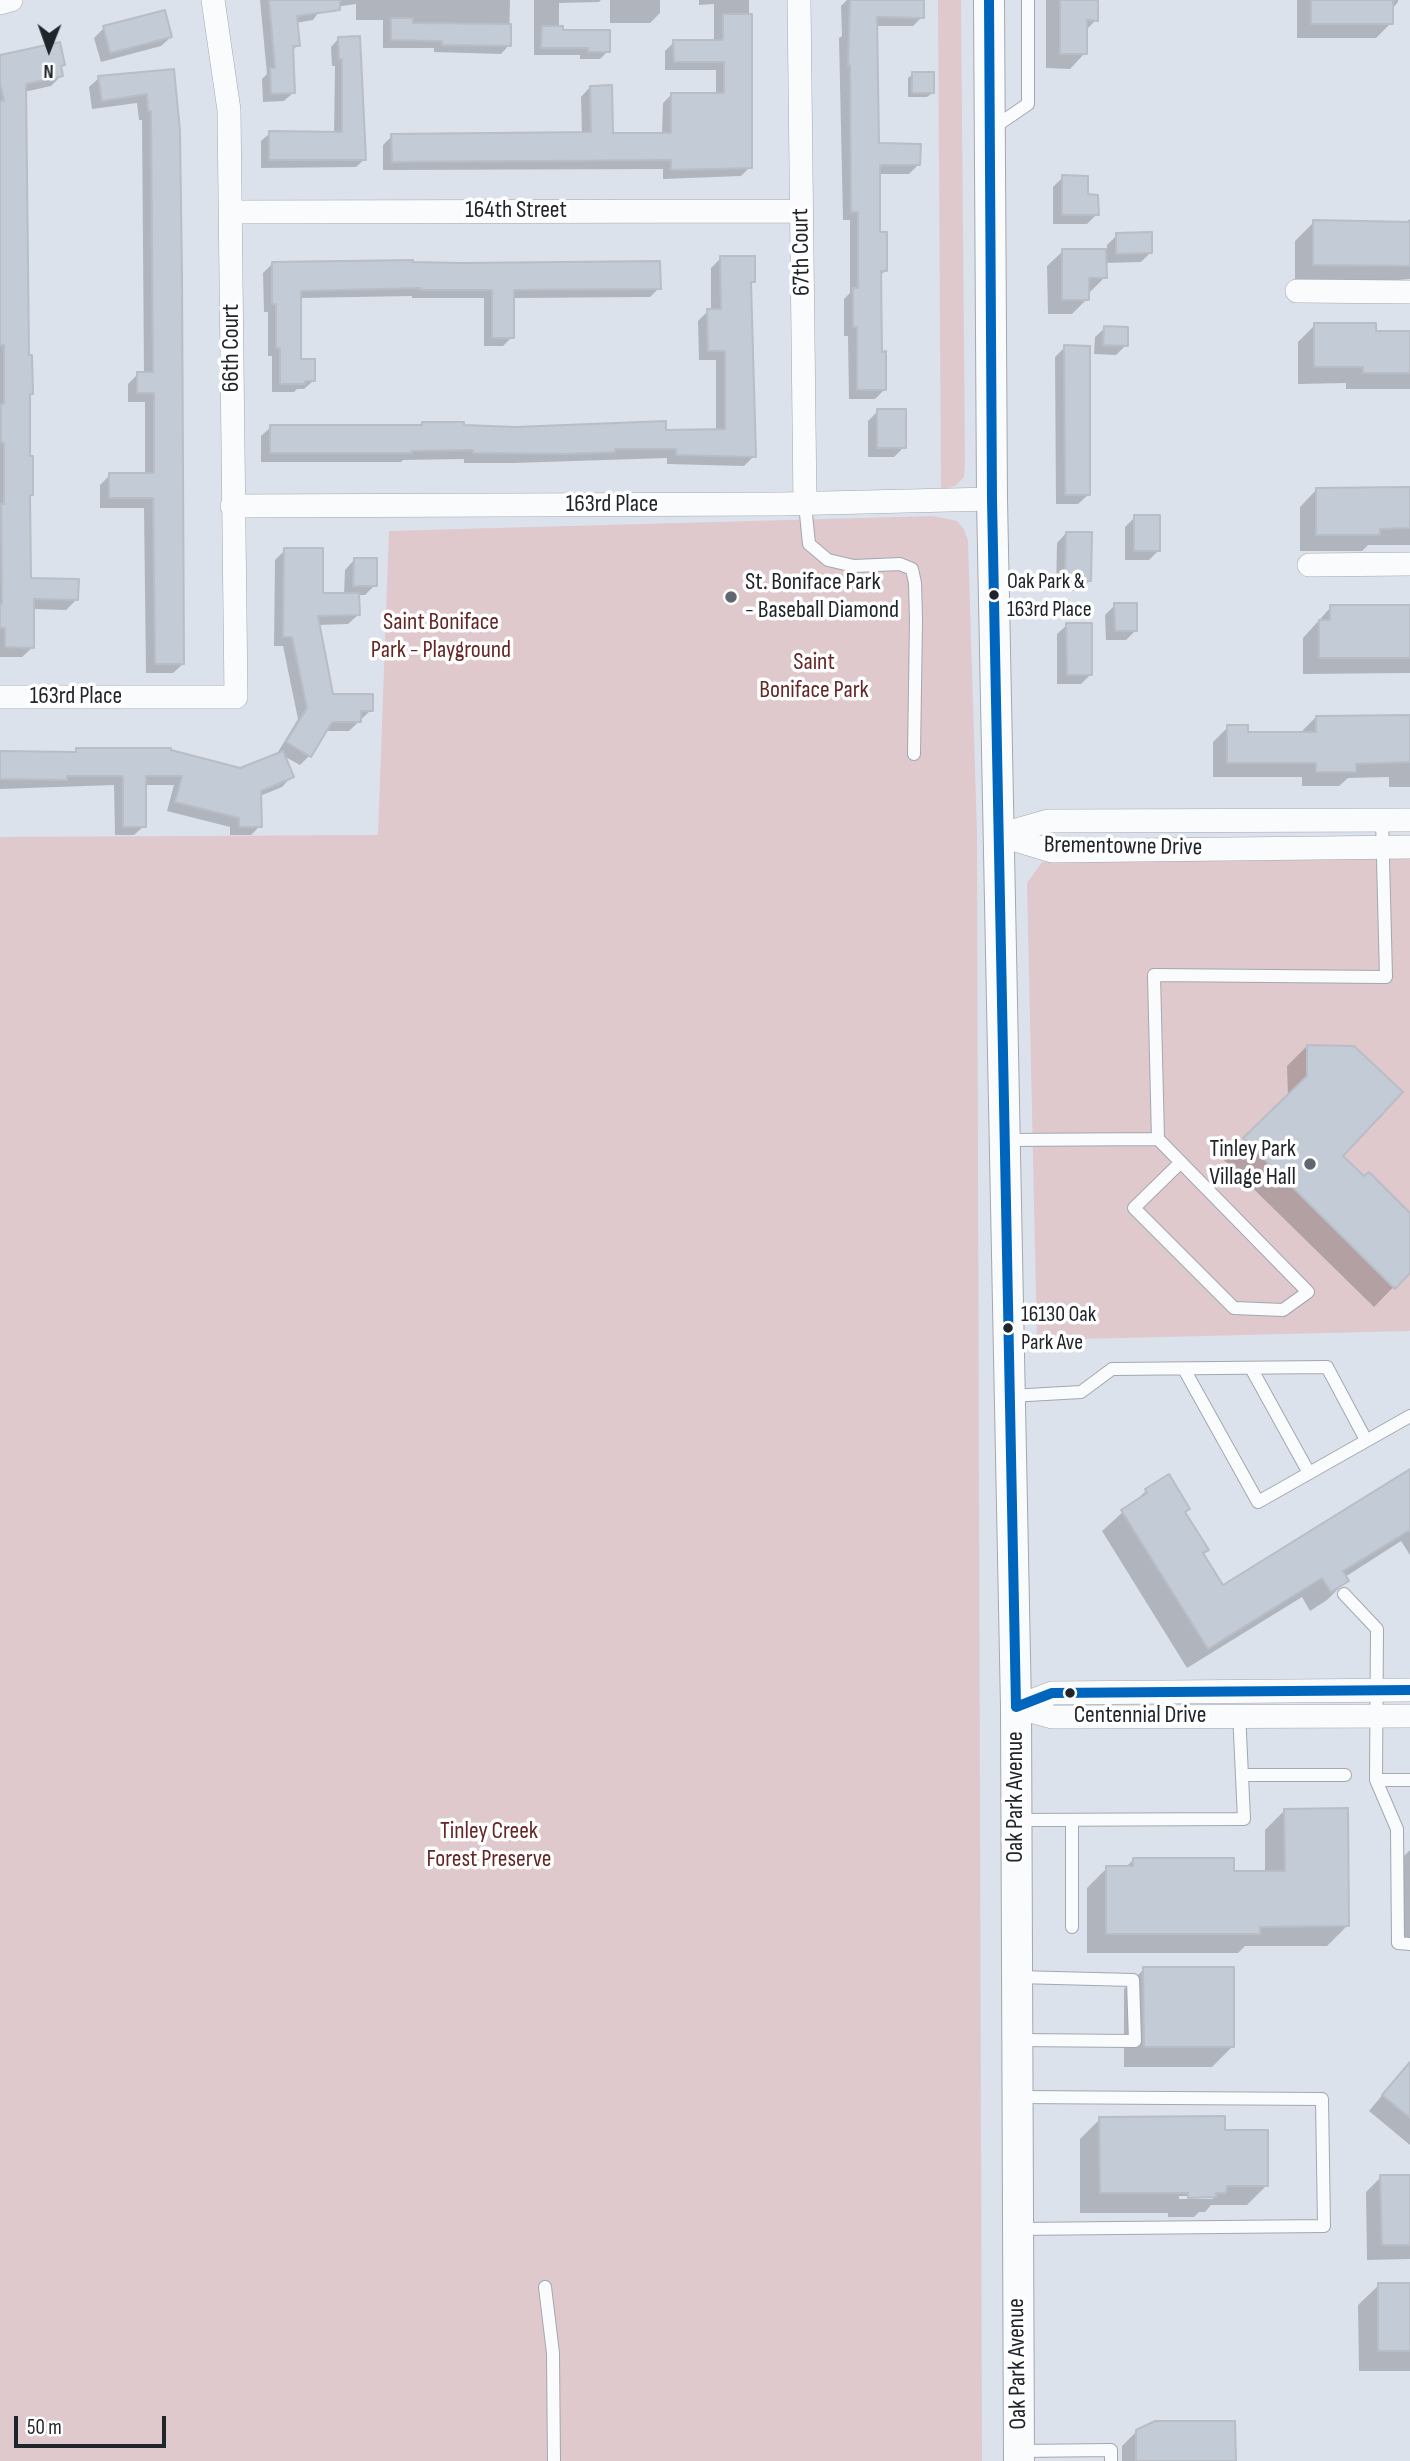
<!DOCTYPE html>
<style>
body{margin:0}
#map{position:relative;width:1410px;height:2461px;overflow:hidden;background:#dce2ec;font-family:"Sofia Sans Condensed",sans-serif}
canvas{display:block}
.north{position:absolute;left:14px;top:14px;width:70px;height:70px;-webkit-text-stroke:5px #fff;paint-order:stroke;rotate:181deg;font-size:19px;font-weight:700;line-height:28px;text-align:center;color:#20242b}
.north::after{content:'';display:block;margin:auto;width:24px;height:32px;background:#20242b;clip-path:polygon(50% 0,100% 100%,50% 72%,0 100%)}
.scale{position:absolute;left:14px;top:2416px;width:152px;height:32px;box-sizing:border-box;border:4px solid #20242b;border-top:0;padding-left:9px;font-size:21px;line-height:24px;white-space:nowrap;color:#20242b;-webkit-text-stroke:5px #fff;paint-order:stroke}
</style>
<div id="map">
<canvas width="1410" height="2461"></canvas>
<div class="north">N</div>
<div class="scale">50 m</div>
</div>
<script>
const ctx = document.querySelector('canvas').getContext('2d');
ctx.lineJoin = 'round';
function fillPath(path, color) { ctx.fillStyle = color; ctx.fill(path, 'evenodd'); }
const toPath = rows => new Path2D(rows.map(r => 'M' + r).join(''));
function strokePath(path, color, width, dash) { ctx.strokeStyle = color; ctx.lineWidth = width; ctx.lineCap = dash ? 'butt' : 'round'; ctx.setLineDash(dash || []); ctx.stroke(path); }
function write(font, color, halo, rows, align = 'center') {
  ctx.font = font + ' "Sofia Sans Condensed",sans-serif'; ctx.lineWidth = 7; ctx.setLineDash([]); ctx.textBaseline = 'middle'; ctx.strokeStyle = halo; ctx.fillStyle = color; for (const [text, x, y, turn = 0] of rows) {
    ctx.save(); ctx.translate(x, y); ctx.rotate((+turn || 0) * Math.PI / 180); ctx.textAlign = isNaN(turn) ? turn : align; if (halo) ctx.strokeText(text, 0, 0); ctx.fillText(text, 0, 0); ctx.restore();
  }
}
fillPath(toPath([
 [938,0,961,0,965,462,964,477,955,486,941,491],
 [933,516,957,521,964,529,968,541,977,834,982,2461,0,2461,0,837,378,835,389,531],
 [1410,858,1410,1331,1037,1340,1027,883,1042,862]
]), '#dfc9cc');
fillPath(toPath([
 [260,0,510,0,509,45,501,54,434,52,434,48,383,48,383,20,356,20,356,4,321,9,313,20,296,23,298,45,291,52,293,93,284,101,263,102,262,79,267,74],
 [534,0,601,0,599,2,559,3,559,28,562,32,608,51,600,59,580,59,580,55,534,55],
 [610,0,660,0,660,13,650,23,610,23],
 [699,0,749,0,750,167,741,176,663,179,663,169,383,170,383,145,392,136,582,134,581,97,590,87,611,135,662,134,663,103,672,94,716,95,716,70,665,70,665,51,674,42,714,41,714,4,699,5],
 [847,0,923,0,922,17,913,26,875,26,878,145,919,164,909,174,878,174,878,234,886,270,880,276,880,353,884,390,875,399,849,399,848,336,844,336,844,299,850,293,850,220,843,220,839,38,842,36,841,6],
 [1046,0,1096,0,1096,20,1085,31,1085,53,1070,69,1046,68],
 [1297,0,1398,0,1398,2,1392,9,1391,23,1376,38,1297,38],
 [104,28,171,37,161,46,101,62,94,38],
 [339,38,365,159,356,167,261,168,261,141,270,133,334,134,335,66,332,66,331,47],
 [0,57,63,65,60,68,61,76,51,86,24,92,31,494,29,497,29,579,76,600,66,610,33,609,33,647,22,657,0,657],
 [173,71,183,664,173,673,146,673,144,508,100,508,100,485,110,475,145,475,145,402,128,402,128,384,138,374,144,374,142,120,139,120,137,103,92,109,89,87,99,78],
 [913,74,932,93,927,97,908,97,908,78],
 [1063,177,1087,196,1097,214,1087,224,1053,224,1053,187],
 [1410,219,1410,279,1398,280,1394,284,1295,282,1295,241,1314,222,1405,223],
 [1117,235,1151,252,1141,262,1105,263,1105,277,1090,292,1087,292,1087,299,1072,314,1048,314,1047,266,1063,251,1107,250,1107,245],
 [721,258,753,281,750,284,754,456,744,466,667,464,667,458,513,463,464,463,464,459,403,460,401,462,261,462,261,436,271,427,420,427,423,424,463,427,716,431,716,360,699,360,698,321,708,311,711,311,711,268],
 [272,264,659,288,650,297,512,298,512,337,503,346,484,346,484,298,412,298,412,296,299,298,299,361,313,381,304,389,297,389,294,392,272,392,272,356,268,356,268,312,264,312,263,273],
 [1315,325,1374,333,1410,333,1410,389,1346,389,1346,383,1298,384,1298,342],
 [1105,328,1126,345,1116,355,1094,354,1095,337],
 [1065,347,1088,495,1078,504,1056,504,1055,357],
 [878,411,904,447,894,457,868,457,868,421],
 [1317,489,1410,489,1410,545,1368,545,1362,551,1300,551,1300,507],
 [1135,517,1159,550,1149,560,1125,560,1125,527],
 [1066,533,1089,581,1080,591,1056,590,1057,543],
 [285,550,321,595,344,595,345,570,354,560,375,585,365,595,358,595,358,615,348,624,318,625,332,696,371,710,349,731,324,731,309,756,300,765,282,755,291,777,282,787,260,796,260,826,251,835,230,835,230,827,167,811,174,785,144,785,144,826,134,835,115,835,114,785,0,789,0,754,73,754,77,750,240,770,280,754,278,752,298,719,283,646,274,646,275,560],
 [1115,605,1136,630,1126,640,1106,640,1105,615],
 [1410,605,1410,673,1303,674,1303,638,1331,607],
 [1067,625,1091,674,1081,684,1057,684,1057,634],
 [1316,717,1410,717,1410,787,1389,787,1389,777,1348,778,1339,786,1302,786,1302,777,1213,777,1213,742,1228,727,1246,733,1300,733],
 [1307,1046,1341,1156,1410,1215,1410,1270,1374,1307,1224,1160,1288,1097,1287,1066],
 [1410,1471,1410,1555,1401,1541,1345,1577,1347,1580,1327,1600,1310,1611,1302,1597,1187,1668,1102,1531,1146,1491,1184,1513,1201,1554,1222,1588],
 [1285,1810,1347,1926,1327,1946,1245,1946,1238,1953,1087,1953,1087,1888,1107,1868,1125,1868,1133,1860,1232,1872,1265,1872,1265,1830],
 [1410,1850,1410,1944,1391,1944,1392,1868],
 [1144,1969,1232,2047,1212,2067,1124,2067,1124,1989],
 [1410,2062,1410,2145,1369,2111],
 [1100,2119,1223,2132,1267,2185,1247,2205,1211,2205,1205,2212,1199,2212,1194,2217,1168,2217,1168,2213,1080,2213,1080,2139],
 [1179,2196,1216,2196,1212,2199,1179,2199],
 [1410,2176,1410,2259,1367,2260,1366,2192,1381,2177],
 [1379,2285,1410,2285,1410,2371,1359,2371,1358,2305],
 [1137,2431,1234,2461,1122,2461,1122,2446]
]), '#0003');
const building = toPath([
 [269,0,340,0,340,10,297,16,300,46,293,46,295,93,271,94,270,68,275,68,269,0],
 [850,0,924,0,924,18,877,17,879,143,921,144,920,165,880,165,880,232,887,232,887,271,881,271,882,352,886,351,886,390,857,390,857,327,853,327,853,288,858,288,858,212,851,212,850,65,848,65,850,0],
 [1060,0,1098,0,1098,21,1087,20,1087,54,1060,54,1060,0],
 [1311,0,1393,0,1393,24,1311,24,1311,0],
 [165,10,172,37,110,53,103,26,165,10],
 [723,14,752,14,752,168,671,170,671,160,392,162,391,134,591,132,590,86,612,85,613,133,671,133,671,93,724,93,724,62,674,62,673,40,723,40,723,14],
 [391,18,413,18,413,23,511,24,511,46,442,45,442,41,391,40,391,18],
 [542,26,563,26,563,30,610,30,610,52,588,52,588,48,541,48,542,26],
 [360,36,366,160,269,160,269,131,342,132,342,59,339,59,338,37,360,36],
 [60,42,65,65,61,66,63,76,26,84,29,355,32,355,33,394,30,394,30,456,33,456,33,495,30,495,31,578,79,579,78,600,34,599,34,648,5,647,5,628,0,628,0,604,2,604,1,504,4,504,4,443,1,442,1,404,4,404,4,345,0,345,0,101,4,101,0,82,0,55,60,42],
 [174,69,180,131,182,275,184,664,155,664,153,498,109,498,109,473,154,473,154,393,137,393,137,372,153,372,151,111,148,111,147,94,102,101,98,76,174,69],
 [912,72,934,72,934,93,912,93,912,72],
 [1062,175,1088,176,1088,194,1098,195,1099,215,1062,215,1062,175],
 [1313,220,1410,222,1410,266,1313,265,1313,220],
 [1152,232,1152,253,1116,254,1116,233,1152,232],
 [1062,249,1106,249,1107,278,1089,278,1089,300,1062,300,1062,249],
 [720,256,755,256,755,282,751,282,756,457,676,455,676,449,615,449,615,452,566,454,473,453,473,450,412,451,412,453,270,453,270,425,422,425,422,422,464,422,464,425,515,427,666,421,666,430,725,429,725,351,708,351,707,309,721,309,720,256],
 [413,260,413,262,462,263,660,261,661,289,514,290,514,338,492,338,492,290,420,290,420,288,301,291,301,359,315,359,315,381,305,381,305,384,280,384,280,348,276,348,276,304,272,304,272,262,413,260],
 [1314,323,1376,323,1376,331,1410,331,1410,373,1363,373,1363,367,1314,367,1314,323],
 [1104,326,1128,327,1128,346,1103,345,1104,326],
 [1064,345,1090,346,1090,495,1065,495,1064,345],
 [877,409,906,409,906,448,877,448,877,409],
 [1410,487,1410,528,1380,529,1380,535,1316,535,1316,488,1410,487],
 [1134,515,1160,515,1160,551,1134,551,1134,515],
 [1066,532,1092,532,1091,581,1065,581,1066,532],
 [284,548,323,548,323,593,359,593,360,615,318,616,333,694,373,694,373,711,361,711,361,722,332,722,311,757,286,742,307,708,292,637,283,637,284,548],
 [354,558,377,558,377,586,353,586,354,558],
 [1114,603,1137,603,1137,631,1115,631,1114,603],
 [1330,605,1410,605,1410,658,1319,658,1319,620,1330,620,1330,605],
 [1066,623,1092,623,1092,675,1067,675,1066,623],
 [1410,715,1410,762,1356,764,1356,772,1316,772,1316,763,1227,763,1227,725,1248,725,1248,732,1316,732,1316,716,1410,715],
 [76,748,171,748,171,750,240,768,283,751,294,777,261,791,262,827,239,827,239,818,175,802,182,776,146,776,146,827,123,827,123,776,67,776,67,780,0,779,0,751,76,752,76,748],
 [1307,1045,1354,1046,1403,1092,1343,1156,1364,1176,1369,1172,1410,1213,1410,1273,1395,1289,1243,1138,1307,1076,1307,1045],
 [1410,1469,1410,1530,1343,1571,1349,1581,1331,1592,1322,1578,1208,1649,1121,1510,1147,1493,1145,1489,1169,1474,1190,1509,1185,1512,1209,1550,1203,1553,1223,1585,1410,1469],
 [1348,1808,1349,1926,1260,1927,1260,1934,1106,1934,1106,1866,1133,1866,1133,1858,1234,1858,1234,1871,1285,1871,1284,1809,1348,1808],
 [1143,1967,1234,1967,1234,2047,1144,2047,1143,1967],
 [1410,2062,1410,2118,1382,2095,1410,2062],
 [1225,2116,1225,2130,1268,2130,1268,2186,1227,2186,1226,2193,1216,2193,1216,2197,1188,2198,1188,2193,1100,2193,1099,2117,1225,2116],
 [1380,2175,1410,2175,1410,2245,1382,2245,1380,2175],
 [1378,2283,1410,2283,1410,2351,1378,2351,1378,2283],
 [1155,2421,1235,2421,1236,2461,1136,2461,1136,2430,1155,2421]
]);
fillPath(building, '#c3cbd6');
strokePath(building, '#b9bdc5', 2);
const service = toPath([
 [993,128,1028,104,1028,0],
 [805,504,809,544,828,560,854,566,900,564,912,569,915,583,916,620,914,754],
 [1158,1139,1154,975,1386,977,1382,819],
 [1005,1140,1158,1139,1308,1292,1283,1310,1234,1308,1134,1208,1180,1163],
 [1251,1368,1309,1473],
 [1184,1369,1258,1502,1410,1416],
 [1010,1396,1081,1392,1112,1369,1327,1367,1366,1440],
 [1344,1594,1377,1629,1376,1780,1397,1829,1398,1943,1410,1944],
 [1242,1775,1345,1775],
 [1376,1780,1410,1780],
 [1017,1820,1244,1819,1239,1712],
 [1072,1820,1072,1927],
 [1017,1977,1133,1980,1135,2041,1017,2040],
 [1017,2229,1324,2226,1322,2099,1018,2097],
 [545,2287,553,2353,554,2461],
 [1019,2451,1111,2450,1111,2461]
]);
const minor = toPath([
 [799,0,805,504],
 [0,3,11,0],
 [231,212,801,211],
 [1297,291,1410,292],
 [232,506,782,504,992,499],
 [1309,565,1410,564],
 [0,697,236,697,229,110,213,0],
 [999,835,1052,851,1410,847],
 [999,835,1048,821,1410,820],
 [1016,1707,1052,1693,1410,1690],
 [1016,1707,1052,1717,1410,1716]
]);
const tertiary = toPath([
 [989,0,992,499,1016,1707,1019,2461]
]);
strokePath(service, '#a3a7af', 14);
strokePath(minor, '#a3a7af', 24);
strokePath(tertiary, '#a3a7af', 32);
strokePath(service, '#fafbfc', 12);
strokePath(minor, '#fafbfc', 23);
strokePath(tertiary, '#fafbfc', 30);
strokePath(toPath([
 [989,0,992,499,1016,1707],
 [1016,1707,1052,1693,1410,1690]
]), '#0065bd', 10);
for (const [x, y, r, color] of [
 [994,595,6,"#20242b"],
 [731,597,7,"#62666f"],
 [1310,1164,7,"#62666f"],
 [1008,1328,6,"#20242b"],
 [1070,1693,6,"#20242b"]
]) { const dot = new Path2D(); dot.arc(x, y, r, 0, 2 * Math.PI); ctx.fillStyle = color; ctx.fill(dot); strokePath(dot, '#fff', 2.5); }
write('22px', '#20242b', '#fff', [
 ["Oak Park &",1007,582],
 ["163rd Place",1007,610],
 ["16130 Oak",1021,1315],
 ["Park Ave",1021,1343]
], 'left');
write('24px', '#20242b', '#fff', [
 ["164th Street",516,211],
 ["67th Court",802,252,-91],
 ["66th Court",232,348,-90],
 ["163rd Place",612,505],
 ["163rd Place",76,697],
 ["Brementowne Drive",1123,847,1],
 ["Centennial Drive",1140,1716],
 ["Oak Park Avenue",1016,1797,-90],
 ["Oak Park Avenue",1018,2364,-91]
]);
write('24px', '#20242b', '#fff', [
 ["St. Boniface Park",745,583],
 ["- Baseball Diamond",745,611],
 ["Tinley Park",1296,1150,"right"],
 ["Village Hall",1296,1178,"right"]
], 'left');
write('24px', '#652523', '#fff', [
 ["Saint Boniface",441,623],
 ["Park - Playground",441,651],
 ["Saint",814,663],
 ["Boniface Park",814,691],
 ["Tinley Creek",489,1832],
 ["Forest Preserve",489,1860]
]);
</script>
